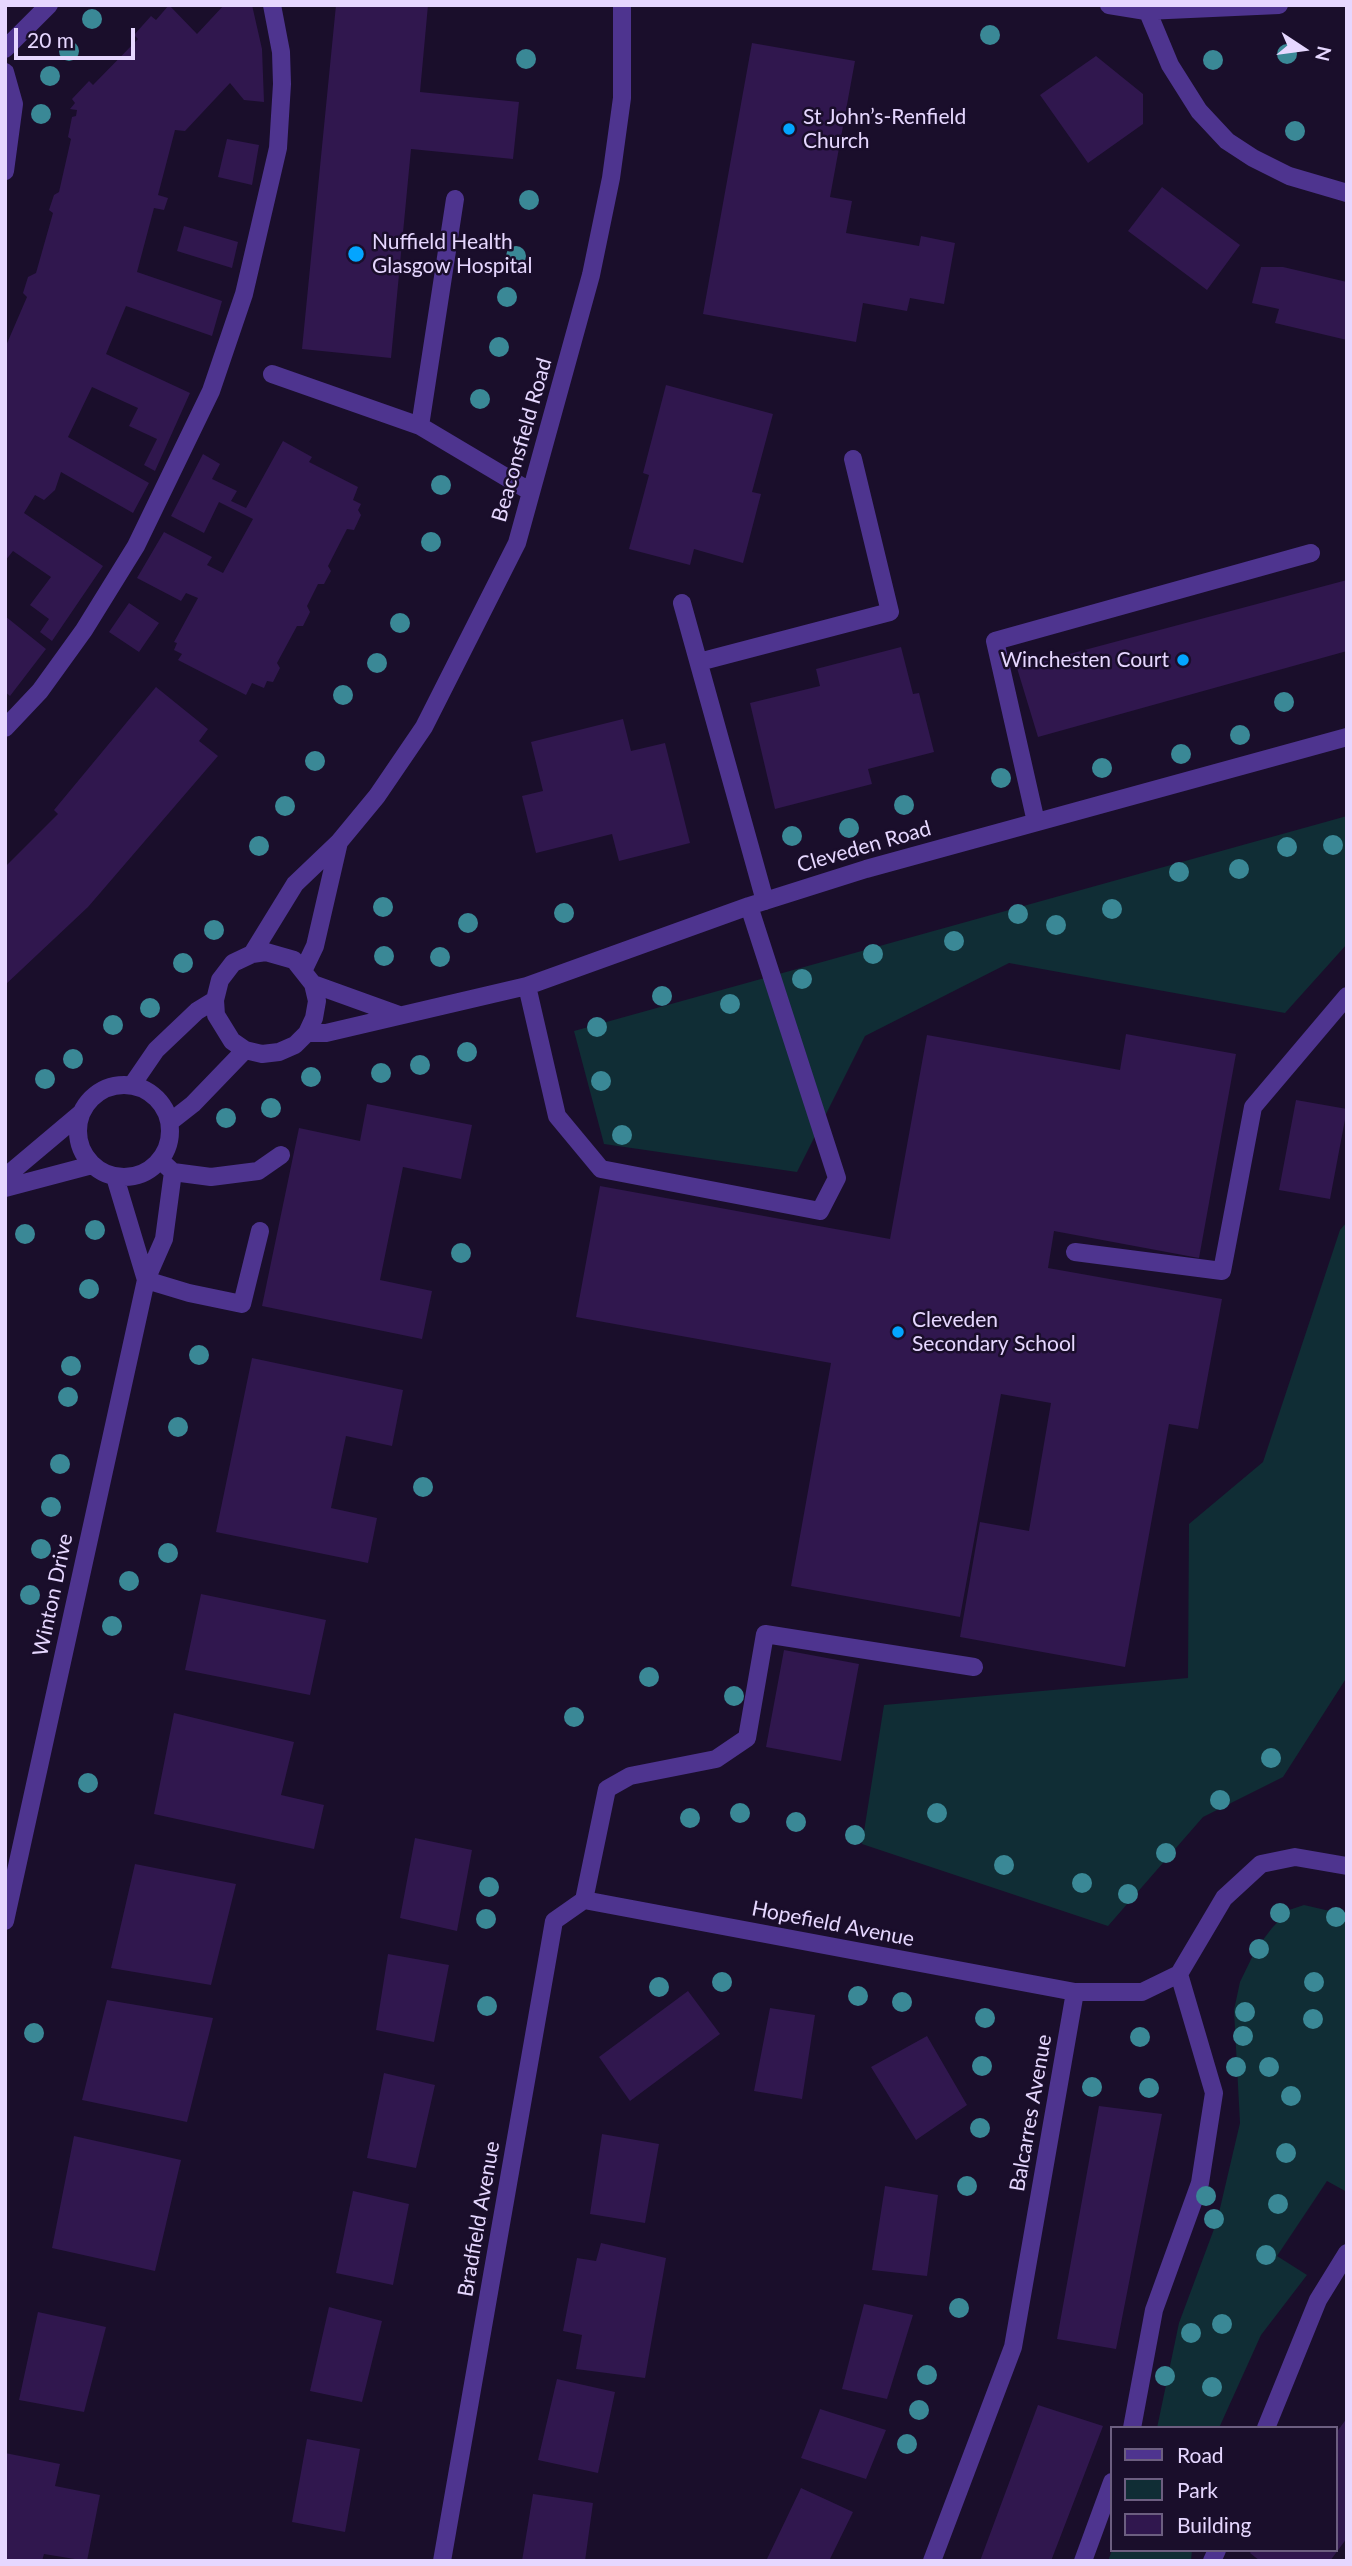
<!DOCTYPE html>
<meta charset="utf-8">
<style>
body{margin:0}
#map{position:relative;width:1352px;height:2566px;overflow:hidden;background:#1a0e2b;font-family:Lato,sans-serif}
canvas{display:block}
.frame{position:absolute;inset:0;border:7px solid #e6d7ff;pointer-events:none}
.legend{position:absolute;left:1110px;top:2426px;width:228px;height:126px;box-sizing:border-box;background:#1a0e2b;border:2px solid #6c5e80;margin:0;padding:9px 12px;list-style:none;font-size:21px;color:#e6d7ff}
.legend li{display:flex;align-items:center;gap:14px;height:35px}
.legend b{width:35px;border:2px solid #6c5e80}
.north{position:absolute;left:1268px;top:14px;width:70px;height:70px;-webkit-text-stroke:5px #1a0e2b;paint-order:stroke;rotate:103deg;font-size:19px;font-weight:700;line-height:28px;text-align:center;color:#e6d7ff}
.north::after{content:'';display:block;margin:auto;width:24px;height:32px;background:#e6d7ff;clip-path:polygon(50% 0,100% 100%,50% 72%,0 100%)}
.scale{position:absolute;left:14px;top:28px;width:121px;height:32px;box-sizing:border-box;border:4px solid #e6d7ff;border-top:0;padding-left:9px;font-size:21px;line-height:24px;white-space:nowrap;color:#e6d7ff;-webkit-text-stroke:5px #1a0e2b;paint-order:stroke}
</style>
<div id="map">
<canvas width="1352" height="2566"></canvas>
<div class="frame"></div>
<ul class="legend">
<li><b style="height:9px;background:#4e348f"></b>Road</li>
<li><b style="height:19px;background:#102d35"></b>Park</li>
<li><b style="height:19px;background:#30174e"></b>Building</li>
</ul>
<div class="north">N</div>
<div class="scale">20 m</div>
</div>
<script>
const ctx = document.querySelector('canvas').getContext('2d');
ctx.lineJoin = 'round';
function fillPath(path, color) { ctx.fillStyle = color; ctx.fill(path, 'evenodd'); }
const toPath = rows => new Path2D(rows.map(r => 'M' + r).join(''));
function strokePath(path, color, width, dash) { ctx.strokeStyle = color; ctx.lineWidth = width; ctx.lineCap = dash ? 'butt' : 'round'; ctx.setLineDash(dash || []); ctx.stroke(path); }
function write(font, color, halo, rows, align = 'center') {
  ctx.font = font + ' Lato,sans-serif'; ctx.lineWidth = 5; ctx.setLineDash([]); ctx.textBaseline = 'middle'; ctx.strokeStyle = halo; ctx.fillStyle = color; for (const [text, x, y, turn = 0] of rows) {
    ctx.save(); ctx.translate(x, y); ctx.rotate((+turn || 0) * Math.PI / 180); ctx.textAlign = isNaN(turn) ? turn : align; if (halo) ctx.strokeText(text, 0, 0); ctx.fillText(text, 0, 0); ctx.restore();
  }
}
fillPath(toPath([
 [1347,816,1347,944,1285,1013,1009,963,865,1036,797,1172,604,1144,574,1031],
 [1347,1222,1347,1677,1283,1777,1203,1817,1108,1926,862,1844,884,1705,1188,1678,1189,1524,1263,1462,1340,1230],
 [1304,1905,1347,1915,1347,2192,1327,2181,1277,2256,1307,2275,1261,2335,1219,2428,1157,2428,1179,2323,1217,2221,1240,2123,1234,2010,1240,1982,1256,1949,1272,1928,1289,1910],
 [1112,2550,1192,2550,1191,2561,1108,2561]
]), '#102d35');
fillPath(toPath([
 [169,5,197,34,224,5,252,5,262,49,264,102,244,100,230,83,185,131,175,130,158,195,168,198,164,210,154,208,137,272,222,301,212,336,126,306,106,354,190,393,155,471,144,465,157,439,129,426,138,408,92,387,68,437,149,483,133,513,61,472,55,490,44,500,35,495,24,513,103,566,52,641,40,632,49,619,30,605,51,577,13,551,5,561,5,348,27,297,23,293,28,277,36,273,53,213,49,210,54,195,59,192,71,139,68,137,72,117,76,116,77,110,70,109,75,103,72,99,89,81,93,85,138,39,134,35,151,16,156,20],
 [336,5,428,5,420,92,519,102,513,159,411,149,391,358,302,349],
 [752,43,855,61,830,197,852,201,846,233,919,246,921,236,955,243,944,304,910,298,907,311,863,303,856,342,703,314],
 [1096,56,1143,94,1143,124,1088,163,1040,95],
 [227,139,259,145,252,185,218,177],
 [1162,187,1240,245,1207,290,1128,231],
 [184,226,238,242,232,268,177,251],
 [1261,267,1283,267,1347,282,1347,340,1275,323,1279,309,1252,303],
 [666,385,773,414,752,492,761,494,743,563,694,549,690,565,629,549,649,475,643,473],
 [283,441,312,457,309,462,358,487,353,500,361,504,358,510,361,515,354,530,347,529,328,566,331,571,324,584,318,584,307,606,310,612,303,626,297,626,277,663,280,668,273,682,267,681,264,688,252,683,246,695,178,660,182,654,174,650,177,643,174,642,198,598,186,593,181,601,137,578,164,532,212,557,207,565,223,573,253,519,219,502,204,533,171,516,203,454,220,464,212,479,237,491,231,501,246,508],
 [1347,580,1347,651,1038,737,1017,668],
 [129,603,159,623,139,652,109,632],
 [5,616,46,649,10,696,5,692],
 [901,647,913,694,919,693,934,752,868,769,872,784,775,809,750,703,820,686,816,669],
 [156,687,208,729,199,741,218,756,88,907,5,985,5,867,58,814,54,810],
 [623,719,631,751,665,743,690,843,619,861,612,834,536,853,522,796,543,791,531,742],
 [1126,1034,1236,1054,1199,1258,1054,1231,1048,1268,1222,1299,1198,1429,1169,1424,1125,1667,960,1637,980,1522,1029,1531,1051,1403,1001,1394,960,1617,791,1586,831,1363,576,1317,600,1186,890,1239,927,1035,1120,1070],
 [1296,1100,1347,1109,1330,1199,1279,1190],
 [367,1104,472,1125,461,1179,403,1167,380,1280,432,1291,422,1339,262,1306,299,1128,360,1141],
 [252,1358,403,1390,392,1446,346,1436,331,1508,377,1518,368,1563,216,1532],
 [201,1594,326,1620,310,1695,185,1670],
 [784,1650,859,1664,841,1761,766,1747],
 [174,1713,294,1742,281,1795,324,1805,314,1849,154,1814],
 [415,1838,472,1850,457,1931,400,1918],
 [135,1864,236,1884,211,1985,111,1968],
 [388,1954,449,1965,434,2042,376,2030],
 [688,1991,720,2034,630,2101,599,2057],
 [107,2000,213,2018,187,2122,82,2100],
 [770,2008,815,2015,802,2099,754,2091],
 [927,2036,967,2105,916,2140,871,2067],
 [384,2073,435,2085,416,2168,367,2158],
 [1099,2106,1162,2114,1116,2349,1057,2339],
 [602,2134,659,2144,645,2223,590,2214],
 [74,2136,181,2160,155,2271,52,2248],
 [885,2186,938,2195,927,2276,872,2270],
 [353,2191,409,2204,393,2285,336,2273],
 [601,2243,666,2258,645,2378,576,2369,582,2335,563,2331,577,2258,596,2261],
 [864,2304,913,2315,887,2399,842,2389],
 [329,2307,382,2321,362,2402,310,2391],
 [38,2312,106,2327,84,2412,19,2400],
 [557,2379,615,2392,598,2473,538,2460],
 [1038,2405,1103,2426,1051,2561,980,2561],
 [820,2409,886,2430,866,2479,801,2458],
 [1347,2418,1347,2538,1330,2561,1260,2561,1250,2553,1252,2550,1336,2550,1336,2433],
 [307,2439,360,2449,345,2532,292,2522],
 [5,2453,60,2464,55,2486,100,2495,87,2561,44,2554,42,2561,5,2561],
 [801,2488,853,2512,829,2561,766,2561],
 [533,2494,593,2503,585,2561,522,2561]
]), '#30174e');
strokePath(toPath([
 [1109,5,1146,11,1279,5],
 [1145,5,1170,65,1199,111,1227,141,1253,158,1289,176,1347,193],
 [5,49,49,5],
 [5,72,14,104,5,171],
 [272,374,420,426,531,492],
 [420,426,455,199],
 [682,603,765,901],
 [699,662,890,612,853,459],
 [5,728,40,691,84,630,136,546,211,391,244,294,278,148,282,84,281,52,272,5],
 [1036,822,995,641,1311,553],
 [252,954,295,884,339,842,377,796,424,727,517,543,591,275,611,178,622,98,622,5],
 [304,969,315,946,339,842],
 [313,984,399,1015],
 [527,986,557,1116,601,1169,820,1211,837,1178,749,906],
 [307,1033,326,1033,527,986,749,906,866,869,1347,737],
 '78 1131a46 46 0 1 1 92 0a46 46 0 1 1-92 0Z',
 [132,1085,156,1050,197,1011,215,1000,220,980,233,963,252,954,266,952,294,960,313,984,317,1001,314,1018,307,1033,295,1045,279,1052,262,1054,245,1050,232,1041,216,1015,215,1000],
 [170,1122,193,1104,245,1050],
 [173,1172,211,1177,258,1171,281,1155],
 [5,1177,80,1114],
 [115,1177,146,1280],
 [5,1188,92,1165],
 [1075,1252,1222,1271,1253,1107,1347,996],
 [146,1280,189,1293,242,1304,260,1231],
 [584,1900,1075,1992,1142,1992,1179,1974,1224,1898,1261,1864,1295,1857,1347,1866],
 [584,1900,607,1789,630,1776,716,1759,747,1738,765,1634,974,1667],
 [5,1921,146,1280,164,1239,173,1172,160,1160],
 [1132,2428,1154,2310,1200,2183,1214,2093,1179,1974],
 [1266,2428,1318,2300,1347,2253],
 [442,2561,554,1921,584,1900],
 [932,2561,1013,2347,1075,1992],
 [1083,2561,1112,2482],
 [1212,2561,1217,2550]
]), '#4e348f', 18);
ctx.fillStyle = '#3a8896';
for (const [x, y] of [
 [92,19],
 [990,35],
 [69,51],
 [1287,54],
 [526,59],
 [1213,60],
 [50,76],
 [41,114],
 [1295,131],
 [529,200],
 [516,256],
 [507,297],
 [499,347],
 [480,399],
 [441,485],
 [431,542],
 [400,623],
 [377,663],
 [343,695],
 [1284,702],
 [1240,735],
 [1181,754],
 [315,761],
 [1102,768],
 [1001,778],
 [904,805],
 [285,806],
 [849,828],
 [792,836],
 [1333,845],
 [259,846],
 [1287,847],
 [1239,869],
 [1179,872],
 [383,907],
 [1112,909],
 [564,913],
 [1018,914],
 [468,923],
 [1056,925],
 [214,930],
 [954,941],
 [873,954],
 [384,956],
 [440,957],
 [183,963],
 [802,979],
 [662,996],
 [730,1004],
 [150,1008],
 [113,1025],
 [597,1027],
 [467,1052],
 [73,1059],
 [420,1065],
 [381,1073],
 [311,1077],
 [45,1079],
 [601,1081],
 [271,1108],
 [226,1118],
 [622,1135],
 [95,1230],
 [25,1234],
 [461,1253],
 [89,1289],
 [199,1355],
 [71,1366],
 [68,1397],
 [178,1427],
 [60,1464],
 [423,1487],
 [51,1507],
 [41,1549],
 [168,1553],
 [129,1581],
 [30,1595],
 [112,1626],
 [649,1677],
 [734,1696],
 [574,1717],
 [1271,1758],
 [88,1783],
 [1220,1800],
 [740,1813],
 [937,1813],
 [690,1818],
 [796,1822],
 [855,1835],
 [1166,1853],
 [1004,1865],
 [1082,1883],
 [489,1887],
 [1128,1894],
 [1280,1913],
 [1336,1917],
 [486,1919],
 [1259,1949],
 [722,1982],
 [1314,1982],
 [659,1987],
 [858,1996],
 [902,2002],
 [487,2006],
 [1245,2012],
 [985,2018],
 [1313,2019],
 [34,2033],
 [1243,2036],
 [1140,2037],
 [982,2066],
 [1236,2067],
 [1269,2067],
 [1092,2087],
 [1149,2088],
 [1291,2096],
 [980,2128],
 [1286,2153],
 [967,2186],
 [1206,2196],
 [1278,2204],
 [1214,2219],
 [1266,2255],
 [959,2308],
 [1222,2324],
 [1191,2333],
 [927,2375],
 [1165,2376],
 [1212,2387],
 [919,2410],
 [907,2444]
]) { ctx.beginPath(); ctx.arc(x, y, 10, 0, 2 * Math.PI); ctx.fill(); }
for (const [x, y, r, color] of [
 [789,129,7,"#03a5ff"],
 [356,254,9,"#03a5ff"],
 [1183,660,7,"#03a5ff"],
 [898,1332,7,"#03a5ff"]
]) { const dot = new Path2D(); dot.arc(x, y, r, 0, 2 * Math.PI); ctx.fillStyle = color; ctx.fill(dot); strokePath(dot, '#1a0e2b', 2.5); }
write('21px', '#e6d7ff', '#1a0e2b', [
 ["St John’s-Renfield",803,117],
 ["Church",803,141],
 ["Nuffield Health",372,242],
 ["Glasgow Hospital",372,266],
 ["Winchesten Court",1169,660,"right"],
 ["Cleveden",912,1320],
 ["Secondary School",912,1344]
], 'left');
write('21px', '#e6d7ff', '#1a0e2b', [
 ["Beaconsfield Road",522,440,-74],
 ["Cleveden Road",864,847,-16],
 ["Winton Drive",53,1595,-78],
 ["Hopefield Avenue",833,1924,11],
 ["Balcarres Avenue",1031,2113,-80],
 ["Bradfield Avenue",479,2219,-80]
]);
</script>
